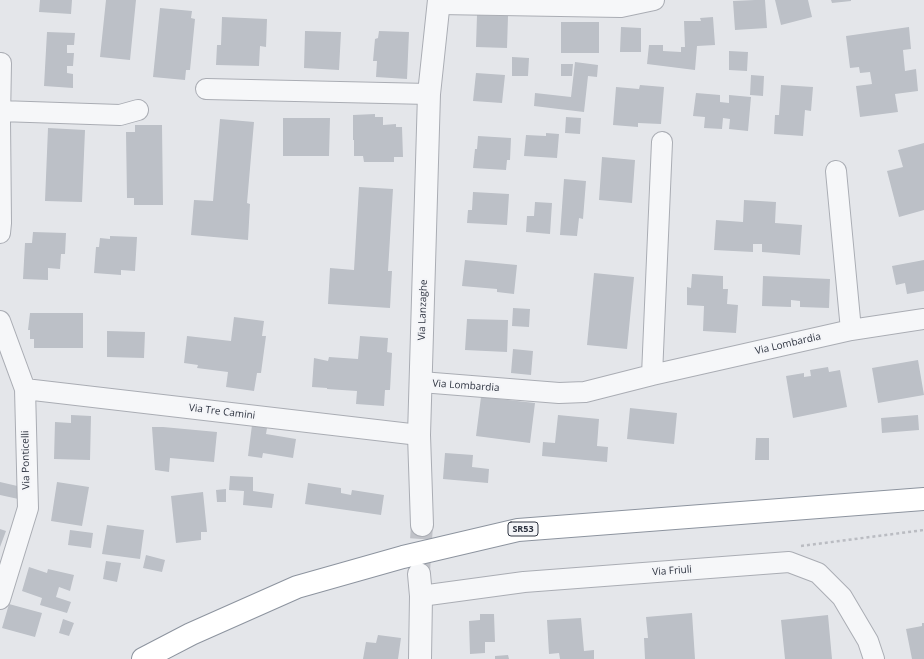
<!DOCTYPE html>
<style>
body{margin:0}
canvas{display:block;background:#e4e6ea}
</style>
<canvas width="924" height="659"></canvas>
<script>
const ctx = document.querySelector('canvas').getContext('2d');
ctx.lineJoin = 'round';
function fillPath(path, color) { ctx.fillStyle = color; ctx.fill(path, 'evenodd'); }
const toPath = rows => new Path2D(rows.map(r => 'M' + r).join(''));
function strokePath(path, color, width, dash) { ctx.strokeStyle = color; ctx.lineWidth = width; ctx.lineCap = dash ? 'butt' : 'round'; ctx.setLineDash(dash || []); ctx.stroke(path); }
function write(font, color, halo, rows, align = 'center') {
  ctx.font = font + ' "Open Sans",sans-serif'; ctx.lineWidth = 4; ctx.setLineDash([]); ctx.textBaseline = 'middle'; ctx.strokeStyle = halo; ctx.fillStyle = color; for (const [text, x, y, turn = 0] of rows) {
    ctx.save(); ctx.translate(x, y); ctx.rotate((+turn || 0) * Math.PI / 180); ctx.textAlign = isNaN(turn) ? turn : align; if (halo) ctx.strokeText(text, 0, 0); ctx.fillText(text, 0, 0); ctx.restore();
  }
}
fillPath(toPath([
 [40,0,72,0,71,14,39,12],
 [106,0,136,0,130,60,100,57],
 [755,0,765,0,767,28,735,30,733,1],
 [775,0,808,0,812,17,781,25],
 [831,0,851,0,851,1,832,3],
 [160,8,192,11,191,18,195,19,190,70,186,70,185,80,153,77],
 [477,15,508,16,507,48,476,47],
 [222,17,267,19,266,47,260,46,259,66,216,65,217,45,221,45],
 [713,17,715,45,697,46,695,70,647,64,649,45,663,45,663,51,681,52,681,47,685,47,684,21,701,21,700,18],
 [561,22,599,22,599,53,561,53],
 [621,27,641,28,641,52,620,52],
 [909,27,911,49,903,50,905,71,916,69,918,91,895,94,898,112,860,117,856,86,872,84,870,72,860,73,859,67,850,68,846,36],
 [305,31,341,32,339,70,304,68],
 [379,31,409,32,407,79,376,77,377,61,373,61,375,39,378,38],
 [47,32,75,33,74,45,67,45,67,53,74,53,73,66,67,66,67,73,73,74,73,88,44,86],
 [729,51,748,52,747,71,729,70],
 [512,57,529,58,528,76,512,76],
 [575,62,598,65,597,77,588,76,584,112,534,106,535,93,571,97],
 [561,64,573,64,572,76,561,76],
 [476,73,505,75,502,103,473,101],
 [751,75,764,76,763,96,750,95],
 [640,85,664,87,661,124,638,123,638,127,613,125,616,87,639,89],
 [781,85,813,87,811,111,805,110,803,136,774,134,775,115,779,115],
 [696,93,720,95,720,102,729,103,729,95,751,97,748,131,729,129,730,119,723,118,722,129,704,128,705,117,693,116],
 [375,114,375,117,383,117,383,125,396,124,396,127,402,127,403,157,394,157,394,162,364,162,363,156,354,156,354,140,353,140,353,115],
 [566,117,581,118,580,134,565,133],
 [283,118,330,118,329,156,283,156],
 [220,119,254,122,247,203,250,204,248,240,191,235,194,200,213,201],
 [135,125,162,125,163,205,134,205,134,198,127,198,126,132,135,132],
 [48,128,85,130,82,202,45,201],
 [546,133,559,134,557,158,524,156,526,135,546,136],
 [478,136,511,138,510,160,507,160,506,170,473,168,475,149,477,149],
 [924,143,924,210,899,217,887,171,903,167,898,150],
 [602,157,635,160,632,203,599,200],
 [564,179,586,181,583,219,579,218,577,236,560,235],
 [359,187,393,189,388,271,392,271,390,308,328,304,330,268,354,270],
 [473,192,509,194,507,225,467,223,468,210,472,210],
 [744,200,776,202,775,223,802,225,800,255,762,252,762,244,753,244,753,252,714,250,716,220,743,222],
 [535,202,552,203,550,234,526,232,527,216,534,216],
 [33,232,66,233,65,254,61,254,60,269,48,268,48,280,23,279,25,243,32,243],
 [110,236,137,237,135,271,121,270,121,275,94,273,96,247,99,247,100,238,110,239],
 [465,260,517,265,514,294,497,292,497,289,462,286],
 [924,260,924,291,907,294,905,283,896,285,892,266],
 [594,273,634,277,627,349,587,345],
 [692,274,723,276,723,289,728,289,727,304,738,305,736,333,703,331,704,306,687,305,687,287,691,288],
 [763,276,830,279,829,308,800,307,800,301,791,300,791,307,762,306],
 [513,308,530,309,529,327,512,326],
 [30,313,83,313,83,348,34,348,34,339,30,339,30,330,28,330],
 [234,317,264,321,262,336,266,336,261,373,257,373,254,391,226,387,228,372,197,368,198,365,184,363,187,336,231,341],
 [467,319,508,320,507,352,465,350],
 [107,331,145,332,144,358,107,357],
 [360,336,388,338,387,352,392,353,390,390,385,390,384,406,356,404,357,391,327,389,327,388,312,387,314,358,328,361,329,357,358,359],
 [513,349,533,351,531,375,511,373],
 [918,360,924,395,878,403,872,368],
 [828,367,829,372,840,370,847,407,793,418,786,376,804,373,804,377,811,376,810,370],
 [481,397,535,403,530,443,476,436],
 [630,408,677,413,674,444,627,439],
 [71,415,91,416,90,460,54,459,55,422,71,423],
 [558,415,599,419,597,446,608,447,607,462,542,456,543,442,555,443],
 [918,415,919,430,882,433,881,418],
 [252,425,267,428,266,434,296,439,293,458,263,453,262,458,248,456],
 [152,427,163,427,217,432,214,462,170,458,169,472,155,470],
 [756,438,769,438,769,460,755,460],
 [445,453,473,455,472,467,489,469,488,483,443,479],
 [230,476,253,477,253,491,274,494,272,508,243,505,244,491,229,490],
 [0,482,26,488,23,500,0,495],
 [57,482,89,487,82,526,51,521],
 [308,483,341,488,341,493,351,495,352,490,384,495,381,515,305,504],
 [226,489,226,502,217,502,216,490],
 [203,492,207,532,201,532,201,540,176,543,171,496],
 [107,525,144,530,140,559,102,554],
 [0,529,6,531,0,547],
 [70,530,93,533,91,548,68,545],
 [146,555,165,560,162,572,143,568],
 [106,561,121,563,117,582,103,579],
 [29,567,47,573,48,569,74,575,70,591,59,587,56,597,71,602,67,613,40,605,42,598,22,591],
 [9,604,42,613,35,637,2,628],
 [692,613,695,659,645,659,644,638,648,638,646,617],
 [480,614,494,614,495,642,485,642,485,653,470,654,469,621,480,620],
 [828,615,832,659,785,659,781,620],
 [581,618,584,651,594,650,594,659,560,659,559,653,549,654,547,620],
 [63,619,74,623,69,636,59,633],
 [922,623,924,623,924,659,912,659,906,629,922,626],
 [378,635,401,638,398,659,363,659,366,642,376,643],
 [508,655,509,659,495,659,495,656]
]), '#bcc0c7');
strokePath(toPath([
 [419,572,422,525]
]), '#c0c2c8', 22, [22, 11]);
const minor = toPath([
 [439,4,621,7,654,0],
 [206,89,429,94],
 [0,111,120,115,138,110],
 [836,171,851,330],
 [0,233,1,223,0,119,1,63],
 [0,321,25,389,28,508,0,599],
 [652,375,662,142],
 [421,382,559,393,585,392,652,375,851,330,924,319],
 [25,389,419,435],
 [421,596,524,582,789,562,818,573,842,597,868,641,874,659]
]);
const tertiary = toPath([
 [422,525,419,435,429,94,439,0],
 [419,574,421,596,420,659]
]);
const trunk = toPath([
 [143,659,191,634,297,587,403,557,518,530,924,499]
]);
strokePath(minor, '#aaadb4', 22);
strokePath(tertiary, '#aaadb4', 24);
strokePath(trunk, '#8d949f', 24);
strokePath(toPath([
 [801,546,924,530]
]), '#babcc2', 2.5, [3, 3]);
strokePath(minor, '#f6f7f9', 20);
strokePath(tertiary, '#f6f7f9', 22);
strokePath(trunk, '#fff', 22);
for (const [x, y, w] of [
 [523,529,30]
]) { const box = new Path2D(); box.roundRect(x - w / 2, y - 7, w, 14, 3); ctx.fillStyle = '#f4f5f8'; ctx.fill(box); strokePath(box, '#2e3441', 1); }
write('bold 9px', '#2e3441', null, [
 ["SR53",523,529]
]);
write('10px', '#2e3441', '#f4f5f8', [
 ["Via Lanzaghe",423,310,-88],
 ["Via Lombardia",788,344,-13],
 ["Via Lombardia",466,386,4],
 ["Via Tre Camini",222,412,7],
 ["Via Ponticelli",26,460,-91],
 ["Via Friuli",672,571,-4]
]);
</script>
